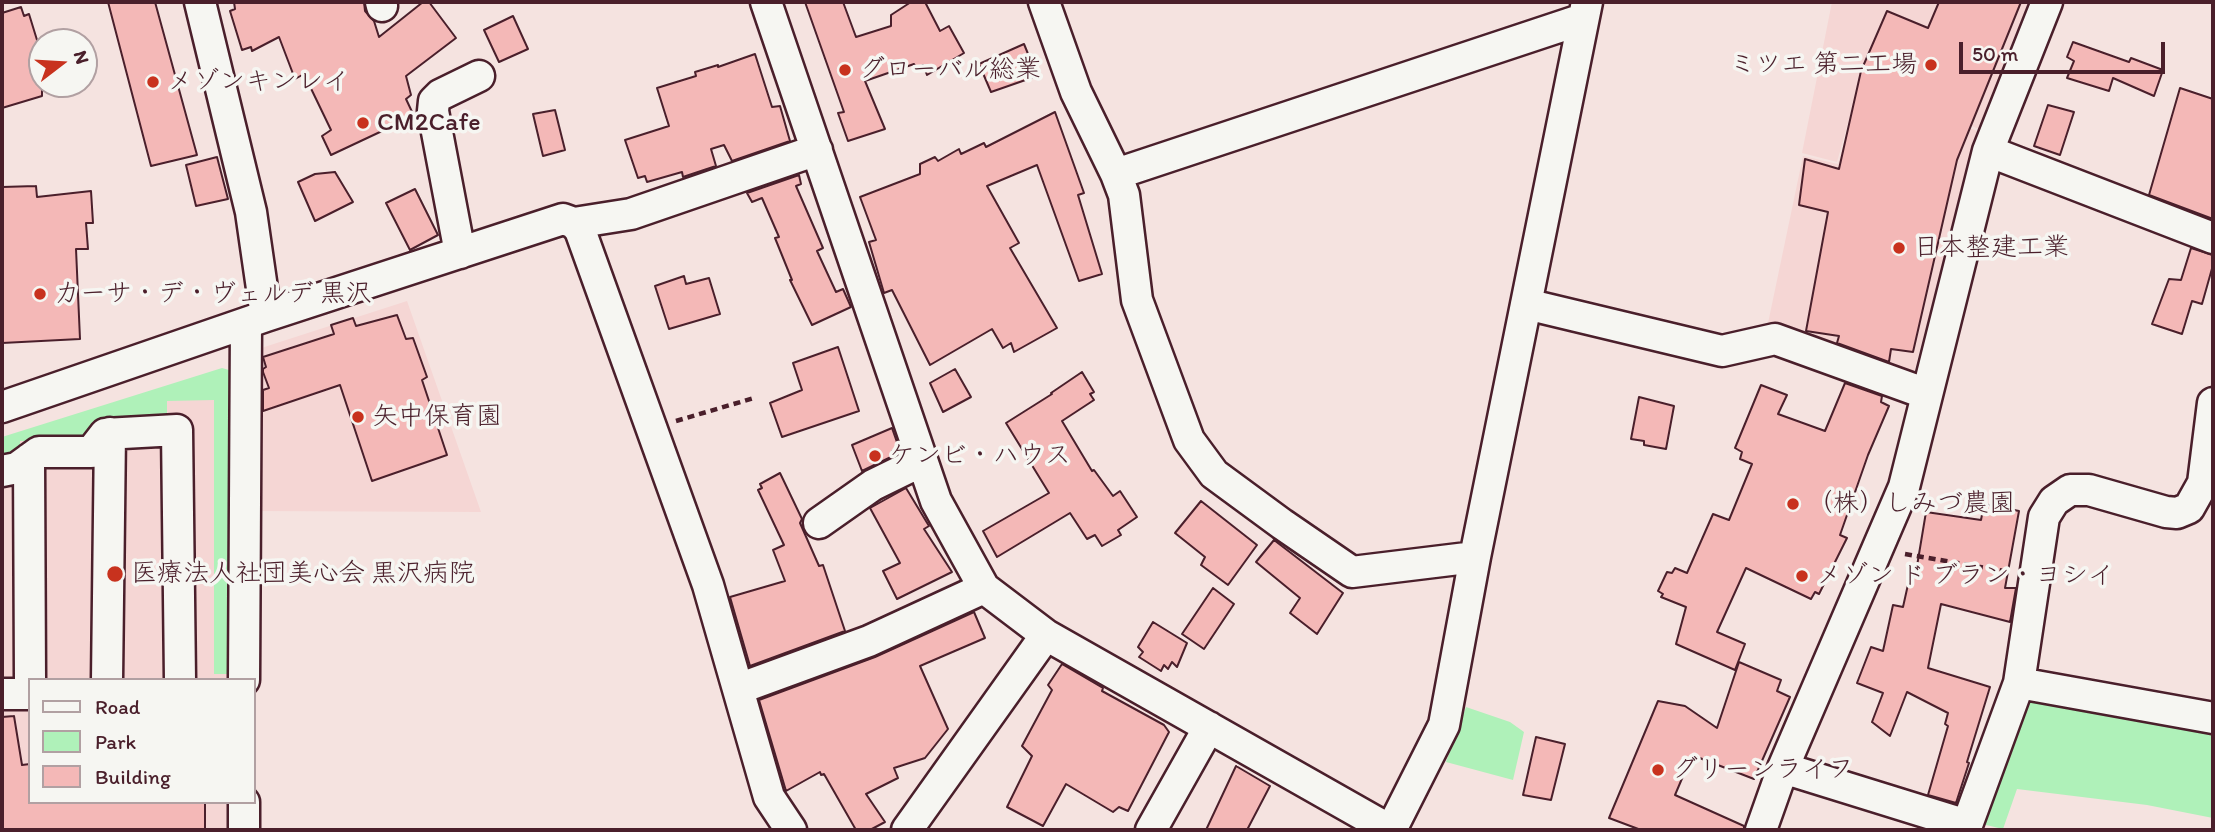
<!DOCTYPE html>
<meta charset="utf-8">
<style>
body{margin:0}
#map{position:relative;width:2215px;height:832px;overflow:hidden;background:#f5e3e0;font-family:Itim,sans-serif}
canvas{display:block}
.frame{position:absolute;inset:0;border:4px solid #4a1f2b;pointer-events:none}
.legend{position:absolute;left:28px;top:678px;width:228px;height:126px;box-sizing:border-box;background:#f6f6f2;border:2px solid #b1a0a2;margin:0;padding:9px 12px;list-style:none;font-size:21px;color:#4a1f2b}
.legend li{display:flex;align-items:center;gap:14px;height:35px}
.legend b{width:35px;border:2px solid #b1a0a2}
.north{position:absolute;left:28px;top:28px;width:70px;height:70px;box-sizing:border-box;background:#f6f6f2;border:2px solid #b1a0a2;border-radius:50%;rotate:73deg;font-size:19px;font-weight:700;line-height:28px;text-align:center;color:#4a1f2b}
.north::after{content:'';display:block;margin:auto;width:24px;height:32px;background:#c8321e;clip-path:polygon(50% 0,100% 100%,50% 72%,0 100%)}
.scale{position:absolute;left:1959px;top:42px;width:206px;height:32px;box-sizing:border-box;border:4px solid #4a1f2b;border-top:0;padding-left:9px;font-size:21px;line-height:24px;white-space:nowrap;color:#4a1f2b;-webkit-text-stroke:5px #f6f6f2;paint-order:stroke}
</style>
<div id="map">
<canvas width="2215" height="832"></canvas>
<div class="frame"></div>
<ul class="legend">
<li><b style="height:9px;background:#f6f6f2"></b>Road</li>
<li><b style="height:19px;background:#aff1b9"></b>Park</li>
<li><b style="height:19px;background:#f4b8b7"></b>Building</li>
</ul>
<div class="north">N</div>
<div class="scale">50 m</div>
</div>
<script>
const ctx = document.querySelector('canvas').getContext('2d');
ctx.lineJoin = 'round';
function fillPath(path, color) { ctx.fillStyle = color; ctx.fill(path, 'evenodd'); }
const toPath = rows => new Path2D(rows.map(r => 'M' + r).join(''));
function strokePath(path, color, width, dash) { ctx.strokeStyle = color; ctx.lineWidth = width; ctx.lineCap = dash ? 'butt' : 'round'; ctx.setLineDash(dash || []); ctx.stroke(path); }
function write(font, color, halo, rows, align = 'center') {
  ctx.font = font + ' Itim,"Klee One",sans-serif'; ctx.lineWidth = 7; ctx.setLineDash([]); ctx.textBaseline = 'middle'; ctx.strokeStyle = halo; ctx.fillStyle = color; for (const [text, x, y, turn = 0] of rows) {
    ctx.save(); ctx.translate(x, y); ctx.rotate((+turn || 0) * Math.PI / 180); ctx.textAlign = isNaN(turn) ? turn : align; if (halo) ctx.strokeText(text, 0, 0); ctx.fillText(text, 0, 0); ctx.restore();
  }
}
fillPath(toPath([
 [1832,2,2029,2,2005,59,1981,130,1861,77,1837,162,1802,153],
 [1862,79,1979,132,1911,383,1767,328,1803,156,1838,164],
 [407,301,481,512,254,511,252,351],
 [229,370,229,680,30,680,30,802,229,802,229,830,2,830,2,441]
]), '#f5d6d4');
fillPath(toPath([
 [222,368,229,370,229,674,214,674,214,400,167,401,167,421,92,422,90,442,20,441,21,460,2,460,2,437],
 [2027,698,2213,727,2213,818,2147,805,2017,789,2003,829,1982,824],
 [1466,707,1510,722,1524,732,1513,780,1446,762]
]), '#aff1b9');
const building = toPath([
 [108,2,155,2,197,155,151,166,108,2],
 [234,2,364,2,365,11,374,21,379,37,423,2,429,2,456,38,406,76,411,95,406,99,414,116,331,155,322,136,331,130,304,74,295,79,279,37,252,51,251,47,242,50,230,11,235,9,234,2],
 [805,2,843,2,856,37,891,26,891,15,911,2,925,2,940,31,949,26,964,53,927,75,923,65,917,69,914,64,865,81,885,129,848,141,838,113,844,112,805,2],
 [1939,2,2021,2,1957,160,1913,352,1891,349,1889,362,1837,343,1839,336,1806,331,1828,212,1799,205,1805,159,1839,169,1861,71,1887,11,1928,28,1939,2],
 [21,7,24,16,29,14,37,40,42,62,42,96,2,108,2,13,21,7],
 [513,16,528,49,499,62,484,30,513,16],
 [2073,42,2129,62,2131,58,2163,70,2154,96,2113,78,2109,91,2067,78,2074,61,2067,57,2073,42],
 [1024,44,1037,76,991,92,979,64,1024,44],
 [755,54,772,107,780,106,790,141,732,161,724,145,711,149,716,166,683,177,682,172,647,182,645,176,638,178,625,140,669,126,657,88,696,76,695,72,718,65,718,67,755,54],
 [2180,88,2213,99,2213,219,2149,195,2180,88],
 [2048,105,2074,112,2060,155,2034,146,2048,105],
 [555,110,565,150,543,156,533,114,555,110],
 [1055,112,1084,193,1078,195,1102,274,1079,281,1037,165,987,186,1019,243,1010,248,1057,328,1014,352,1011,343,1003,348,992,329,930,365,892,290,884,293,869,242,876,240,860,197,920,174,920,164,935,157,938,161,959,149,961,154,984,143,986,147,1055,112],
 [217,157,228,199,196,206,186,165,217,157],
 [335,172,353,202,315,221,298,182,315,174,335,172],
 [799,175,801,184,796,186,823,248,817,251,836,292,843,289,851,307,812,325,790,280,792,280,775,238,779,237,762,198,752,202,747,193,799,175],
 [36,186,37,197,91,191,93,223,86,223,88,249,76,249,80,339,2,343,2,187,36,186],
 [415,189,438,235,410,250,386,203,415,189],
 [2191,248,2213,255,2213,265,2202,304,2192,301,2182,334,2152,324,2169,279,2181,280,2191,248],
 [684,276,686,284,709,278,720,314,669,329,655,286,684,276],
 [397,315,406,339,413,338,427,377,422,380,447,455,372,481,340,385,263,411,263,390,269,388,263,372,263,369,266,367,263,357,334,334,331,325,353,318,356,326,397,315],
 [838,347,859,411,782,437,770,403,802,390,793,363,838,347],
 [955,369,971,397,943,412,930,383,955,369],
 [1082,372,1094,392,1090,394,1094,400,1062,421,1092,471,1094,470,1113,496,1120,491,1137,517,1118,530,1121,535,1102,546,1095,535,1087,539,1070,513,997,557,983,531,1049,493,1006,423,1052,394,1051,393,1082,372],
 [1845,383,1882,396,1881,402,1889,406,1868,455,1840,535,1847,538,1819,594,1815,592,1811,599,1746,568,1717,632,1745,644,1735,670,1676,644,1686,607,1661,597,1663,594,1658,591,1667,572,1672,573,1675,568,1687,573,1713,514,1729,520,1752,464,1740,459,1742,452,1735,448,1761,385,1787,395,1778,414,1825,431,1845,383],
 [1639,397,1674,406,1666,449,1644,445,1644,441,1631,439,1639,397],
 [892,428,899,448,892,451,893,456,862,471,852,445,892,428],
 [780,473,802,519,800,523,819,566,823,565,845,631,750,666,730,597,785,581,773,550,784,545,758,490,762,488,760,484,780,473],
 [906,488,929,526,924,529,952,572,897,599,883,571,900,563,870,508,906,488],
 [1201,501,1257,545,1228,585,1201,565,1205,557,1175,533,1201,501],
 [1984,504,2019,511,2005,588,2016,588,2010,622,1941,604,1928,668,1990,687,1967,762,1969,763,1956,803,1928,795,1948,726,1945,724,1948,713,1907,692,1890,736,1872,722,1883,693,1857,683,1871,647,1883,651,1893,605,1903,607,1911,571,1916,572,1926,512,1981,520,1984,504],
 [1274,540,1343,593,1317,634,1290,613,1300,598,1256,562,1274,540],
 [1213,588,1234,604,1204,649,1182,634,1213,588],
 [974,612,985,638,920,666,948,729,925,758,894,768,898,778,866,794,885,822,870,830,856,830,824,774,821,775,820,772,786,791,759,700,875,657,974,612],
 [1153,622,1187,643,1177,667,1172,662,1168,669,1164,665,1161,671,1139,657,1143,652,1138,647,1153,622],
 [1739,662,1781,680,1777,691,1790,697,1754,779,1692,755,1675,795,1744,826,1744,830,1641,830,1609,818,1658,701,1685,706,1717,728,1739,662],
 [1062,664,1103,688,1102,691,1164,725,1169,732,1128,811,1119,807,1113,812,1066,784,1043,826,1007,807,1032,756,1022,746,1052,690,1048,685,1062,664],
 [14,716,22,765,30,764,30,802,205,802,205,830,2,830,2,717,14,716],
 [1536,737,1565,744,1551,800,1523,795,1536,737],
 [1236,766,1270,786,1247,830,1206,830,1236,766]
]);
fillPath(building, '#f4b8b7');
strokePath(building, '#4a1f2b', 2);
const minor = toPath([
 [200,2,251,212,266,316],
 [381,2,382,6],
 [766,2,936,501,984,588,1046,635,1390,830],
 [1044,2,1076,92,1116,174,1124,195,1137,300,1189,440,1214,474,1282,524,1352,572,1475,557],
 [1988,151,2213,238],
 [1116,174,1583,19],
 [574,223,631,214,817,150],
 [460,253,433,111,434,101,440,95,479,76],
 [1526,304,1722,351,1775,339,1927,394],
 [2,407,266,316,563,219,574,223,580,230,708,585,769,797,791,830],
 [29,459,30,680],
 [2,471,17,468,39,452,91,452,105,434,177,430,180,680],
 [819,523,873,485,922,461],
 [107,680,110,433],
 [244,680,246,324],
 [2019,683,2044,517,2054,501,2070,490,2089,490,2166,512,2177,513,2189,508,2203,483,2213,403],
 [738,689,869,641,984,588],
 [2,694,30,694],
 [1783,768,1967,825,2019,683,2213,718],
 [244,830,244,802],
 [907,830,1046,635],
 [1151,830,1209,727],
 [1391,830,1444,725,1475,557,1587,2],
 [1761,830,1783,768,1904,487,1988,151,2047,2]
]);
strokePath(minor, '#4a1f2b', 35);
strokePath(toPath([
 [676,421,754,398],
 [1905,554,2010,572]
]), '#4a1f2b', 4.5, [7, 5]);
strokePath(minor, '#f6f6f2', 30);
for (const [x, y, r, color] of [
 [1931,65,7,"#c8321e"],
 [845,70,7,"#c8321e"],
 [153,82,7,"#c8321e"],
 [363,123,7,"#c8321e"],
 [1899,248,7,"#c8321e"],
 [40,294,7,"#c8321e"],
 [358,417,7,"#c8321e"],
 [875,456,7,"#c8321e"],
 [1793,504,7,"#c8321e"],
 [115,574,9,"#c8321e"],
 [1802,576,7,"#c8321e"],
 [1658,770,7,"#c8321e"]
]) { const dot = new Path2D(); dot.arc(x, y, r, 0, 2 * Math.PI); ctx.fillStyle = color; ctx.fill(dot); strokePath(dot, '#f6f6f2', 2.5); }
write('26px', '#4a1f2b', '#f6f6f2', [
 ["ミツエ 第二工場",1917,65,"right"],
 ["グローバル総業",859,70],
 ["メゾンキンレイ",167,82],
 ["CM2Cafe",377,123],
 ["日本整建工業",1913,248],
 ["カーサ・デ・ヴェルデ 黒沢",54,294],
 ["矢中保育園",372,417],
 ["ケンビ・ハウス",889,456],
 ["（株）しみづ農園",1807,504],
 ["医療法人社団美心会 黒沢病院",131,574],
 ["メゾン ド ブラン・ヨシイ",1816,576],
 ["グリーンライフ",1672,770]
], 'left');
</script>
